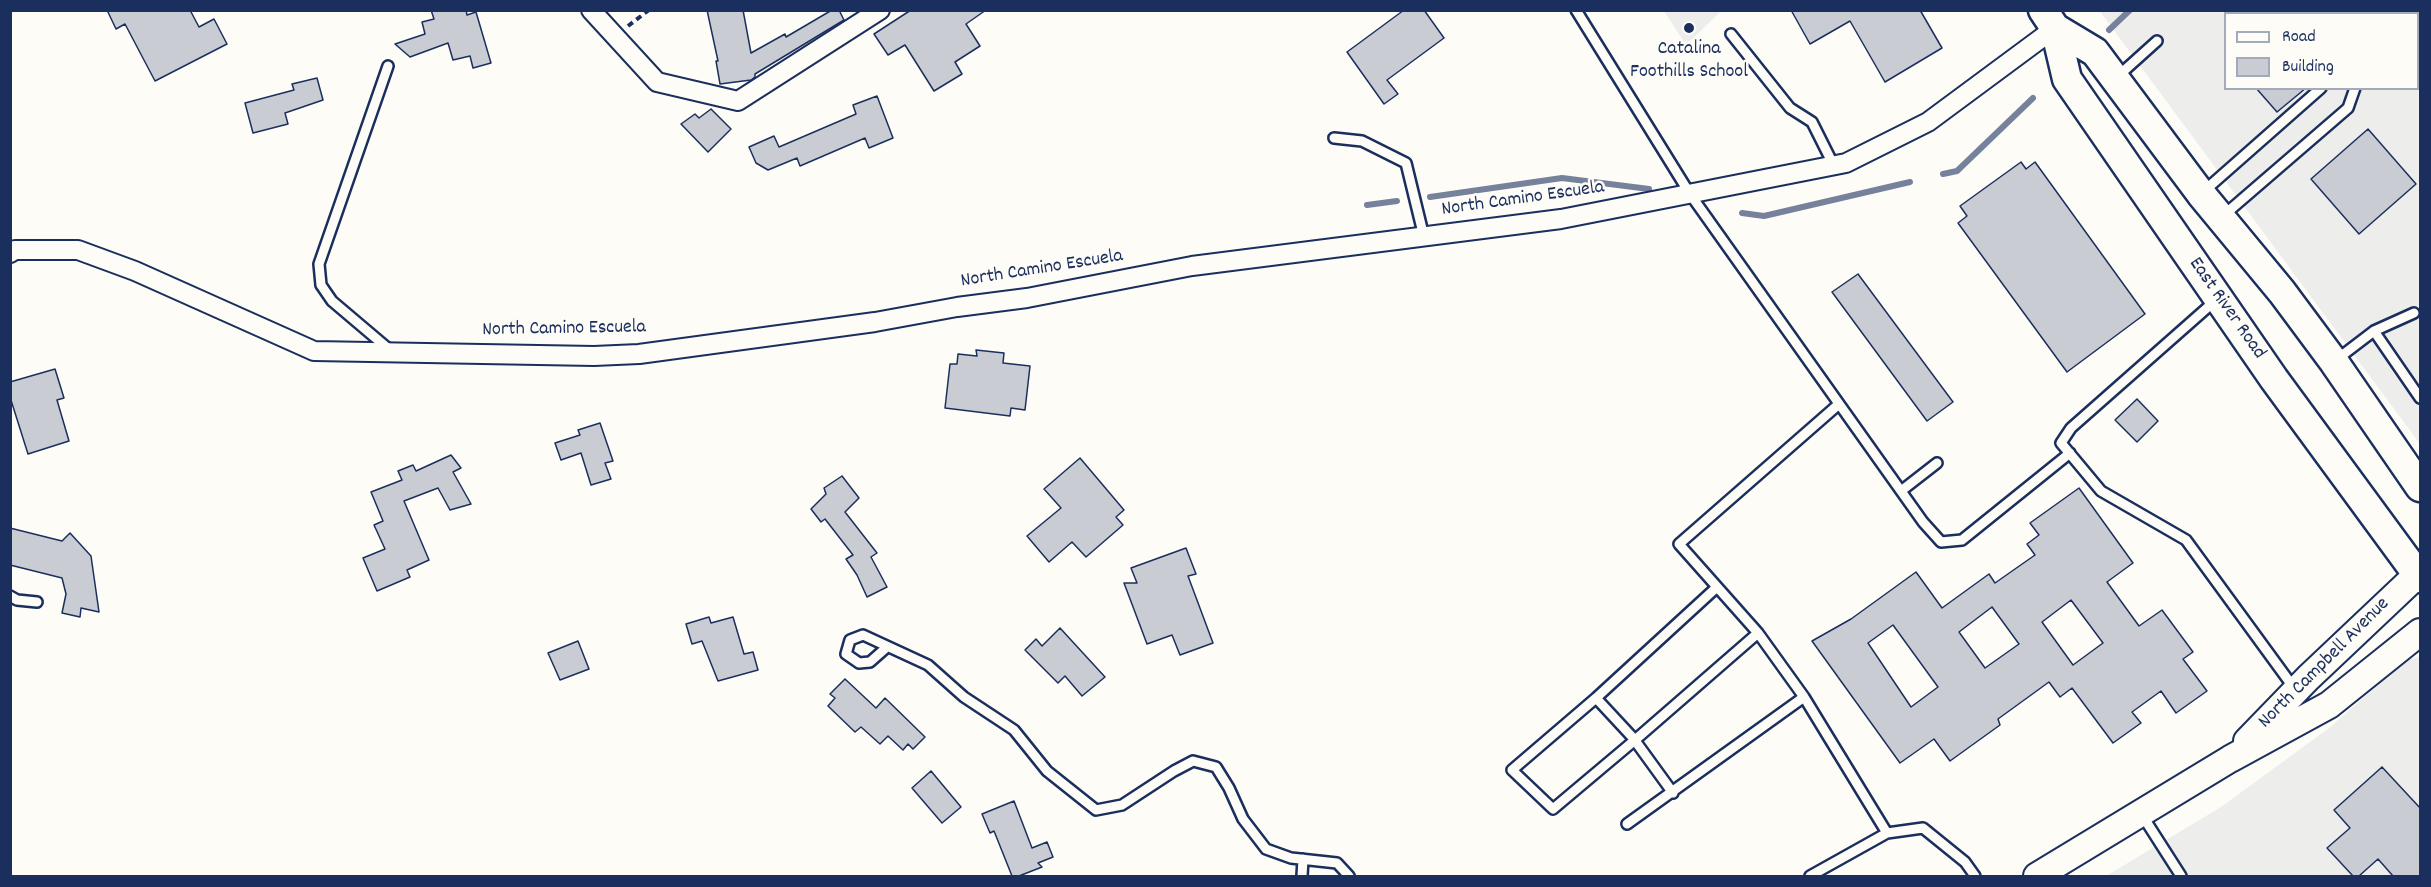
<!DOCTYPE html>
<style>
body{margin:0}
#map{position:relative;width:2431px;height:887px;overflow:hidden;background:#fdfcf7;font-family:Dekko,sans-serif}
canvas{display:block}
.frame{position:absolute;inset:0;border:12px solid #1b2f5e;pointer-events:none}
.legend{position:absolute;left:2224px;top:12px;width:195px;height:78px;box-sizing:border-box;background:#fdfcf7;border:2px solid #a3aaba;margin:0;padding:8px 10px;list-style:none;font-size:18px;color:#1b2f5e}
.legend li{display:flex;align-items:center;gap:12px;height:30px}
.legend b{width:30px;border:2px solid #a3aaba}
</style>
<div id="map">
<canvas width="2431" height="887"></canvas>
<div class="frame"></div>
<ul class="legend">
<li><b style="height:8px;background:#fdfcf7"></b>Road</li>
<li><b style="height:16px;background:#c9ccd3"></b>Building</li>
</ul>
</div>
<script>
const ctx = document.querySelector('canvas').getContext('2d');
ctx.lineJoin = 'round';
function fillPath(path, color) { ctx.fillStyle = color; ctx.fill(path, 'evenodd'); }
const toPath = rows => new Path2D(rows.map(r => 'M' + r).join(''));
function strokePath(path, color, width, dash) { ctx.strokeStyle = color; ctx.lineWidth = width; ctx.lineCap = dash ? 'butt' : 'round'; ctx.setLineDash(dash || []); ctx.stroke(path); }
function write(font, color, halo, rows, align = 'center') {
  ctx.font = font + ' Dekko,sans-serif'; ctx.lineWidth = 5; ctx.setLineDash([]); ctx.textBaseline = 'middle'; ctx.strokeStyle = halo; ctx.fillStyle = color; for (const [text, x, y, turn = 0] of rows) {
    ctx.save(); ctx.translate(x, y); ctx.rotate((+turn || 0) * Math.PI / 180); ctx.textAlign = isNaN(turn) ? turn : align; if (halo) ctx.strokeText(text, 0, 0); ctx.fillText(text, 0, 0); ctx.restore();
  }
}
fillPath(toPath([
 [2104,10,2420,11,2420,444,2101,13],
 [2226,14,2418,14,2418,88,2226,88],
 [1664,11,1721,11,1686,45],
 [2420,656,2420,876,2106,876,2221,807,2329,728,2405,661]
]), '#edeeec');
strokePath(toPath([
 [2109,30,2130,10],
 [1943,174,1957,171,2033,98],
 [1430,197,1562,178,1649,189],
 [1367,205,1397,201],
 [1742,213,1764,216,1910,182]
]), '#76819c', 6);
const building = toPath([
 [107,10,190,10,199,27,214,19,227,44,155,81,125,24,116,29,107,10],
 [431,10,466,10,467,15,476,12,491,63,473,68,470,56,453,60,448,43,410,57,395,44,425,34,422,22,434,19,431,10],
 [707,10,743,10,751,53,785,34,786,37,832,10,839,10,844,20,755,74,755,77,751,80,720,84,716,61,718,61,707,10],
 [911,10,986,10,966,24,980,46,955,62,962,74,934,91,905,45,888,55,874,34,911,10],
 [1404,10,1424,10,1444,38,1387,80,1398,94,1384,104,1347,52,1404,10],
 [1791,10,1920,10,1942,48,1885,82,1850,21,1810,44,1791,10],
 [317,78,323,100,285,113,288,124,253,133,245,103,294,90,292,84,317,78],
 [2256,88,2306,88,2277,112,2256,88],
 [877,96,893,138,869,148,865,138,800,166,797,158,768,170,756,163,749,147,774,136,779,147,856,114,853,105,877,96],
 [711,109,731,129,708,152,681,124,695,114,699,118,711,109],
 [2368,129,2416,184,2359,234,2311,179,2368,129],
 [2021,162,2026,169,2035,162,2145,314,2067,372,1958,223,1967,216,1960,206,2021,162],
 [1858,274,1953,402,1927,421,1832,292,1858,274],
 [976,350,1004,353,1003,363,1030,366,1025,410,1011,408,1010,416,945,408,950,364,957,364,958,354,977,356,976,350],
 [55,369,64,398,57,400,69,441,28,454,10,397,10,382,55,369],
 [2137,399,2158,421,2137,442,2115,420,2137,399],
 [600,423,613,461,605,463,611,479,591,485,581,453,561,460,555,443,580,435,578,430,600,423],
 [451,455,461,468,453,472,471,504,450,510,438,488,404,501,429,560,407,570,410,577,377,591,363,558,385,549,374,525,383,521,371,492,402,480,398,471,413,465,416,471,451,455],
 [1080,458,1124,510,1116,517,1123,525,1086,557,1072,542,1049,562,1027,536,1061,508,1044,489,1080,458],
 [842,476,859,498,845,512,877,553,871,557,887,587,867,597,857,575,846,559,853,555,825,519,821,522,811,509,826,494,824,488,842,476],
 [2079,488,2133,563,2107,582,2139,626,2162,610,2193,652,2183,659,2207,691,2176,713,2161,691,2132,712,2141,723,2113,743,2072,688,2060,697,2049,682,1998,719,2000,725,1950,761,1934,739,1900,763,1812,641,1851,619,1916,572,1942,608,1989,574,1995,583,2035,555,2027,544,2039,535,2030,523,2079,488],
 [2071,600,2103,643,2073,665,2042,622,2071,600],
 [1992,607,2019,644,1985,668,1959,632,1992,607],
 [1893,625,1938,687,1911,707,1868,643,1893,625],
 [10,528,62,541,70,533,91,556,99,612,81,608,80,617,62,613,66,594,62,578,10,565,10,528],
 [1186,548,1196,574,1188,576,1213,643,1180,655,1172,635,1147,644,1124,583,1137,583,1131,568,1186,548],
 [709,617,711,623,733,617,744,654,753,652,758,670,718,681,702,641,692,644,686,624,709,617],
 [1060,628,1105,677,1082,696,1065,676,1058,683,1025,650,1036,639,1042,646,1060,628],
 [578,641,589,669,560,680,548,653,578,641],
 [845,679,876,708,885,698,925,737,913,749,908,744,903,750,888,736,880,744,861,727,855,732,828,706,835,698,830,694,845,679],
 [2382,767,2421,809,2421,876,2393,876,2378,859,2359,876,2353,876,2327,848,2350,828,2334,810,2382,767],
 [931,771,961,807,942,823,912,788,931,771],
 [1014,801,1032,848,1047,842,1053,857,1038,863,1042,867,1019,876,1012,876,994,831,990,833,982,814,1014,801]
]);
fillPath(building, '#c9ccd3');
strokePath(building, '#1b2f5e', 1.5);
const lane = toPath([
 [1576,10,1690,194,1923,522,1941,542,1962,540,2070,453],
 [2312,14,2315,10],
 [1731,34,1790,108,1812,122,1834,166],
 [388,66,319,264,321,285,332,301,391,351],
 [2117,77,2157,41],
 [1334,138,1362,141,1406,163,1424,237],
 [2203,192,2321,88],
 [2224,215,2348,108,2355,88],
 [2216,300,2071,428,2061,443,2101,491,2186,540,2294,688],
 [2374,331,2420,398],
 [2336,360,2374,331,2414,313],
 [1839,404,1679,544,1758,633,1804,697,1887,833],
 [1901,491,1937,463],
 [10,596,17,600,37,602],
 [887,647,870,662,859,663,846,654,850,640,863,635,928,665,964,697,1014,730,1047,771,1096,810,1122,805,1174,771,1193,761,1216,767,1229,788,1243,819,1266,849,1291,858,1337,863,1349,876],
 [1596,698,1717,587],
 [1673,793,1636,742,1635,740,1596,698,1512,770,1553,809,1635,740,1758,633],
 [2142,815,2181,876],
 [1627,824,1804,697],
 [1302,876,1303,859],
 [1810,876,1887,833,1923,828,1965,862,1975,876]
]);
const street = toPath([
 [591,10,657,82,738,101,880,10],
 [10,253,15,250,78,250,135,271,314,351,594,356,639,354,875,322,957,307,1027,298,1192,266,1561,219,1846,163,1928,122,2055,28]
]);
const secondary = toPath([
 [2247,741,2308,678,2418,574],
 [2037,876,2230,759,2329,705,2420,632]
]);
const primary = toPath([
 [2043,10,2055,28,2067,79,2274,379,2420,578],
 [2055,28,2095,52,2201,194,2282,292,2334,362,2420,487]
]);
strokePath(lane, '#1b2f5e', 14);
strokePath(street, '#1b2f5e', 22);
strokePath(secondary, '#1b2f5e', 30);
strokePath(primary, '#1b2f5e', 33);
strokePath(toPath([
 [628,26,649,10]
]), '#1b2f5e', 4, [6, 4.5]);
strokePath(lane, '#fdfcf7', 9);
strokePath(street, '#fdfcf7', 18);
strokePath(secondary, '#fdfcf7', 26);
strokePath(primary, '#fdfcf7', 28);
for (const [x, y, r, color] of [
 [1689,28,6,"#1b2f5e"]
]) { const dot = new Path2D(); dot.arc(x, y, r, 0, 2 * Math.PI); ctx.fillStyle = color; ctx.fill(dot); strokePath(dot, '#fdfcf7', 2); }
write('20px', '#1b2f5e', '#fdfcf7', [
 ["Catalina",1689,50],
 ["Foothills School",1689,73]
]);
write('20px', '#1b2f5e', '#fdfcf7', [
 ["North Camino Escuela",1523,200,-8],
 ["North Camino Escuela",1042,270,-9],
 ["East River Road",2226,309,55],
 ["North Camino Escuela",564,330,-1],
 ["North Campbell Avenue",2325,664,-45]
]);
</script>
